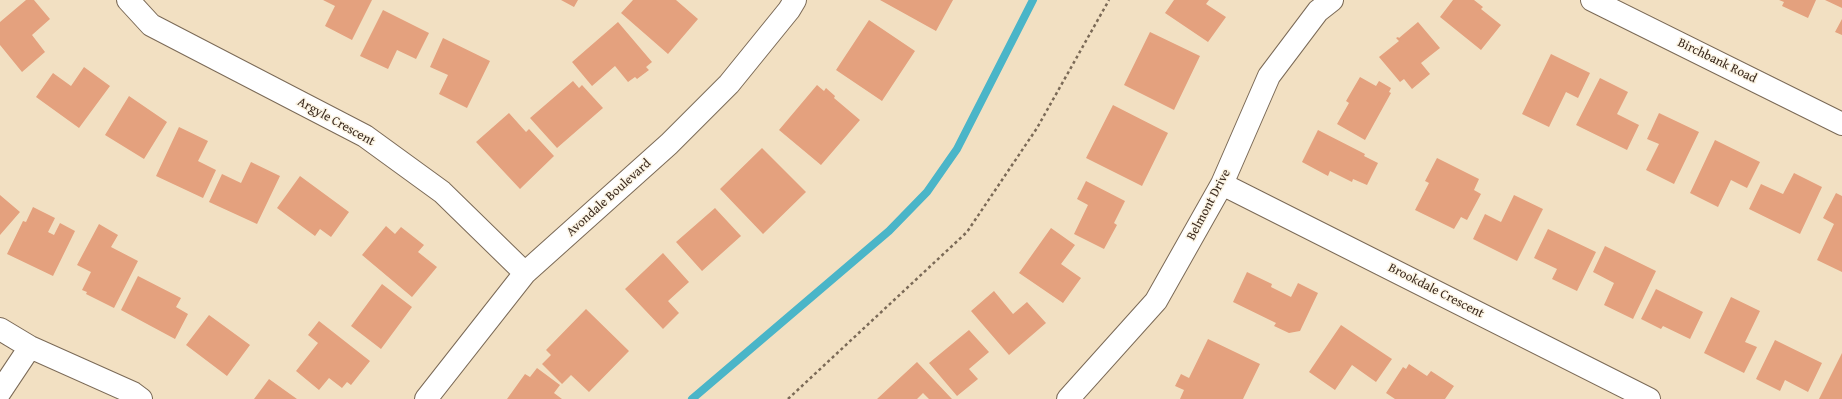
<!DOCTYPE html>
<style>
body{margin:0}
canvas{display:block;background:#f2e0c2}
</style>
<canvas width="1842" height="399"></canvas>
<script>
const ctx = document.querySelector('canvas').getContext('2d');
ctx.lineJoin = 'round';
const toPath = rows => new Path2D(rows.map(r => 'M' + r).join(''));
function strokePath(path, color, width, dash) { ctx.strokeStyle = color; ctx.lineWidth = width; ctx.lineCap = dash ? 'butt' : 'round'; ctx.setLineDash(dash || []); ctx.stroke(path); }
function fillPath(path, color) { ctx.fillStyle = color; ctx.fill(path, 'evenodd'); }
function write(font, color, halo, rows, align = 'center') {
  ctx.font = font + ' "Gentium Book Plus",serif'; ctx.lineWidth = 3; ctx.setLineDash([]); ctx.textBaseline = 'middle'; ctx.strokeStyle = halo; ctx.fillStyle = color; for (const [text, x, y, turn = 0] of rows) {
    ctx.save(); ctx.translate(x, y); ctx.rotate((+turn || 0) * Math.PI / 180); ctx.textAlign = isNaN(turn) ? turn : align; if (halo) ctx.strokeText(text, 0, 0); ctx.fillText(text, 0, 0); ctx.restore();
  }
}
strokePath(toPath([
 [692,399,889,231,927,192,957,149,1033,0]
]), '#4ab5c8', 8);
fillPath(toPath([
 [26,0,34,0,50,19,32,35,45,52,22,72,0,45,0,22],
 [323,0,372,0,352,40,325,26,335,6],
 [561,0,578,0,574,7],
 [633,0,676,0,698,19,668,54,621,13],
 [880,0,953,0,936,31],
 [1174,0,1209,0,1206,4,1226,17,1208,42,1165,13],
 [1453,0,1474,0,1483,7,1481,9,1501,25,1481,50,1440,17],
 [1779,0,1816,0,1808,18,1782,6,1784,2],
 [1825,0,1842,0,1842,8],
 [383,10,429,33,416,59,397,50,388,69,360,56],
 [1842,19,1842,35,1835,32],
 [869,20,915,51,882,101,836,70],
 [618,22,652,62,646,67,649,70,637,79,635,77,628,82,615,66,592,86,572,62],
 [1418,22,1440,48,1421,63,1430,74,1412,89,1404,79,1400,82,1379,57,1399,41,1396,38,1398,37,1399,38],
 [1150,32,1200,56,1174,110,1124,85],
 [443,38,490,61,467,108,439,94,448,75,430,67],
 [1551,54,1590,73,1578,98,1566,92,1549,127,1522,114],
 [84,67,110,86,79,128,36,97,53,73,71,86],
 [1360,77,1376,86,1379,81,1391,88,1389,92,1391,93,1365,140,1337,124,1349,103,1346,101],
 [1600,78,1628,92,1617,114,1639,125,1627,150,1576,125],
 [573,81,579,88,582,85,603,108,557,148,530,118],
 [817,85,824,91,826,88,835,96,834,98,860,120,821,165,779,130],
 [129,96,167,122,144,159,105,135],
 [1113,105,1168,133,1142,186,1086,158],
 [509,113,526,132,529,129,554,156,520,189,476,142],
 [1659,113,1699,132,1674,184,1646,170,1659,144,1647,139],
 [179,127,208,141,198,161,216,170,203,198,156,176],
 [1318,130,1365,154,1364,156,1378,163,1367,185,1353,179,1352,182,1330,171,1328,176,1302,162],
 [1715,140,1760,162,1747,188,1731,180,1718,207,1690,193],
 [762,148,806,192,763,234,720,189],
 [1437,158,1479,179,1474,190,1481,194,1467,220,1461,217,1454,229,1415,210,1429,183,1425,181],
 [251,162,280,176,257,224,209,202,222,174,241,183],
 [1794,173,1822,187,1800,234,1749,209,1761,184,1783,194],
 [300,176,349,212,331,237,320,229,315,236,277,208],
 [1086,181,1125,201,1114,223,1117,225,1104,249,1074,234,1088,205,1077,199],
 [1836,193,1842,196,1842,272,1817,260,1834,224,1823,218],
 [0,195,20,212,0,235],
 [1514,195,1543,209,1517,261,1473,239,1485,214,1501,222],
 [33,207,55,218,48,232,54,235,60,223,75,231,53,276,7,254,23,221,26,222],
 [715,208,741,236,702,271,676,242],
 [99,224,118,235,111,247,138,261,114,308,86,294,87,292,82,290,91,272,77,265],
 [386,226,395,234,401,227,424,245,418,252,437,267,412,297,362,255],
 [1051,228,1075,245,1061,264,1081,278,1063,303,1019,273],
 [1548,229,1596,252,1577,291,1552,279,1557,269,1534,258],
 [1605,246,1656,271,1633,319,1604,305,1614,283,1593,272],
 [663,253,689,282,668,301,679,313,663,329,625,289],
 [1247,272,1272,284,1271,287,1291,297,1298,283,1318,293,1300,331,1289,333,1274,326,1276,323,1233,302],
 [138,276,181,298,176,307,188,314,175,339,121,310],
 [382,284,412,307,381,349,351,326],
 [1656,289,1703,312,1690,339,1663,326,1661,329,1641,319],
 [994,291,1013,314,1027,302,1046,323,1009,355,971,311],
 [1731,297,1760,311,1745,342,1757,347,1744,373,1704,353],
 [586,309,629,351,589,392,571,375,562,384,542,364,551,355,546,350],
 [209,315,250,345,227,376,186,345],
 [319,321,370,361,351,385,347,382,342,388,329,378,319,390,296,371,318,343,308,335],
 [1341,325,1392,359,1376,382,1352,365,1335,390,1309,372],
 [969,330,989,352,969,369,978,379,957,396,929,363],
 [1208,339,1260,364,1243,399,1180,399,1184,390,1175,386,1181,374,1189,378],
 [1775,340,1822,363,1808,392,1785,380,1780,391,1756,379],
 [1842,353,1842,399,1819,399],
 [917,362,952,399,929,399,923,393,917,399,877,399],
 [1409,364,1427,376,1431,371,1454,386,1445,399,1395,399,1386,393,1403,367,1406,369],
 [537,368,560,385,554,393,562,399,507,399,525,374,530,377],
 [269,379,297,399,254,399]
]), '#e4a17e');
const minor = toPath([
 [128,0,151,25,365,136,442,192,525,273],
 [1592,0,1842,124],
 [1222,184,1649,399],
 [0,329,30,347,133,393,141,399],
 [0,392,30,347],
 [426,399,525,273,669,144,729,84,789,10,795,0],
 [1068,399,1156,301,1222,184,1269,76,1318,11,1332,0]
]);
strokePath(minor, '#7b6a57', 24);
strokePath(toPath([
 [788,399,967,232,1037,128,1109,0]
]), '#7b6a57', 2.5, [3, 3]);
strokePath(minor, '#fff', 22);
write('13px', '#3b2a1e', '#fcf5e5', [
 ["Birchbank Road",1717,61,26],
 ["Argyle Crescent",336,122,29],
 ["Avondale Boulevard",609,198,-42],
 ["Belmont Drive",1209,205,-62],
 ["Brookdale Crescent",1436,291,27]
]);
</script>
